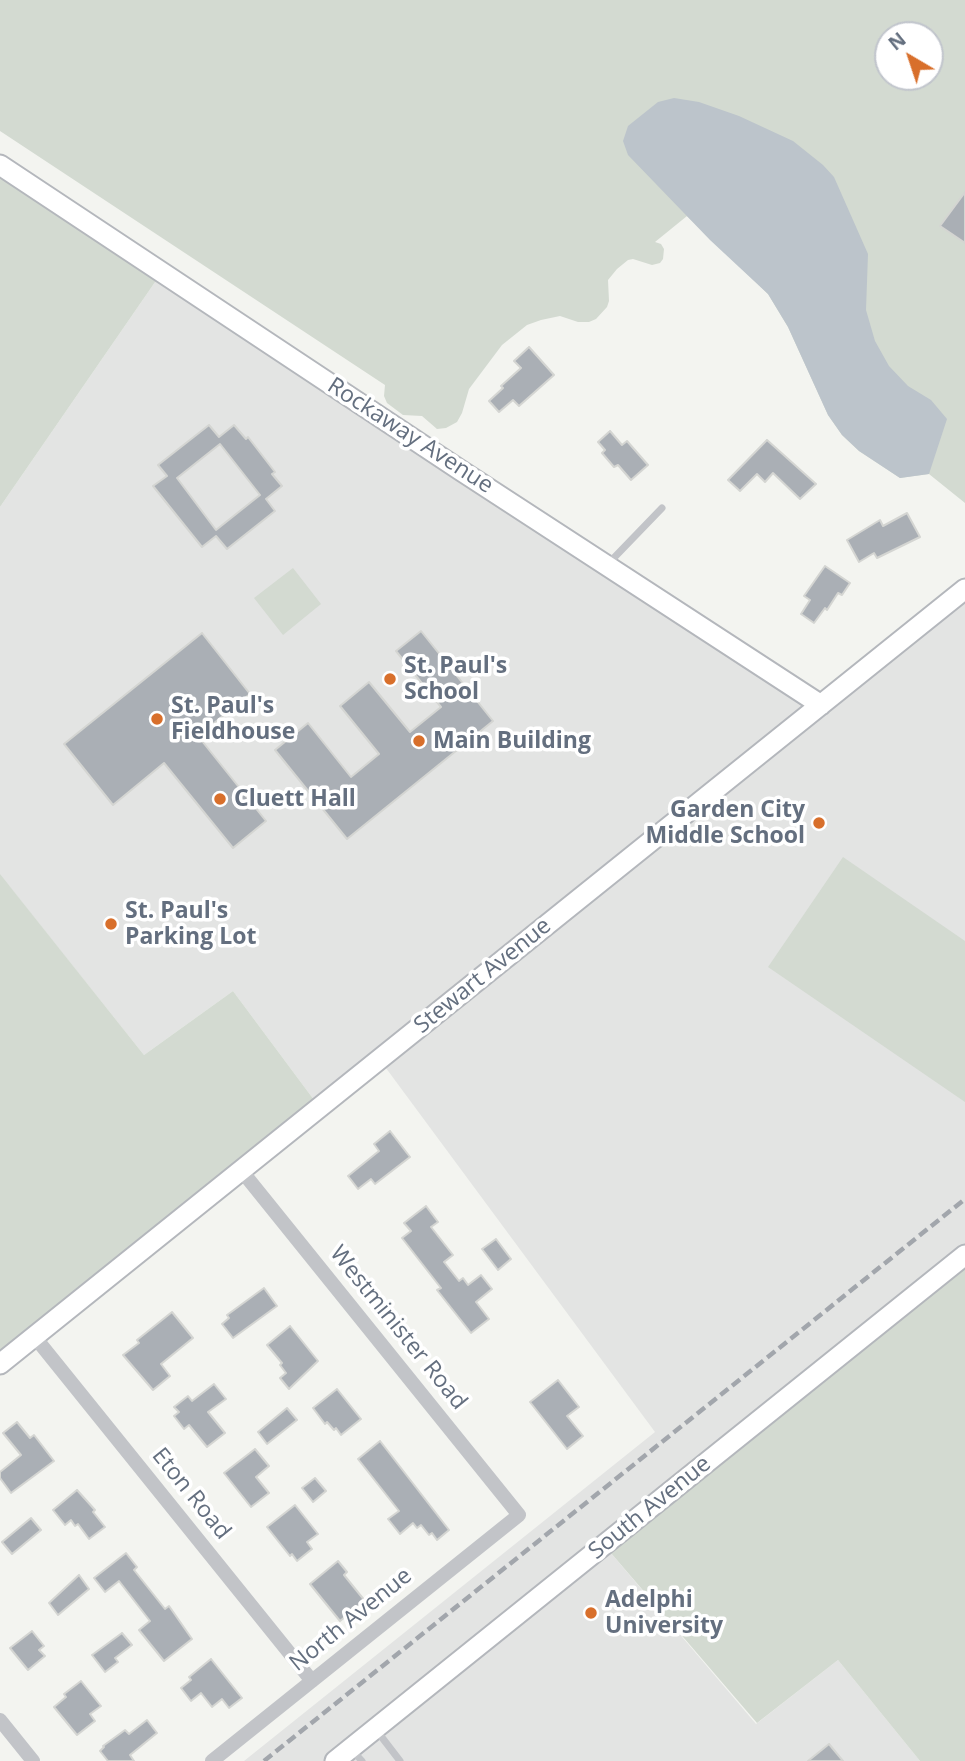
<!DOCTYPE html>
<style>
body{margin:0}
#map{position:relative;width:965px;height:1761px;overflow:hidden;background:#f3f4f0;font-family:"Open Sans",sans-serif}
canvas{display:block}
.north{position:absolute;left:874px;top:21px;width:70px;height:70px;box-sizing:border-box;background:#fff;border:2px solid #c1c5cc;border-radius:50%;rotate:321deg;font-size:19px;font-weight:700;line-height:28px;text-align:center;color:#646f7f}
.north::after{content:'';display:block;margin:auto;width:24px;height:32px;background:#d86f2b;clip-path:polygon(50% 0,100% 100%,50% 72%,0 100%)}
</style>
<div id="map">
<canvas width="965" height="1761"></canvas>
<div class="north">N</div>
</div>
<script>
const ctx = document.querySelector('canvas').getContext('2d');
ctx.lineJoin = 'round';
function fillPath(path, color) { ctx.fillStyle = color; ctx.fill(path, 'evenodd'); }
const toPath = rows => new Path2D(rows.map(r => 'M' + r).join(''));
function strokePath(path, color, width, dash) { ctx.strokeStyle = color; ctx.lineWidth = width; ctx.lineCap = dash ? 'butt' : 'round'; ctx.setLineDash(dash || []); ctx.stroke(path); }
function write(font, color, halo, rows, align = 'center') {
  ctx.font = font + ' "Open Sans",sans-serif'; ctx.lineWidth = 7; ctx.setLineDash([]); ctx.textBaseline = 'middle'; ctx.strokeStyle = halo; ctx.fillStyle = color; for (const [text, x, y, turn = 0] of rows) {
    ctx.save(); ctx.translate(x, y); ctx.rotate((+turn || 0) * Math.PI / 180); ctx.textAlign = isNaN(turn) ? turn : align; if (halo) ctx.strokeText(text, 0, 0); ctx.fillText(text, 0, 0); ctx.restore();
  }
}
fillPath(toPath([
 [162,272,820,705,965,588,965,1253,604,1545,756,1724,838,1660,920,1761,244,1761,655,1432,380,1060,320,1108,233,991,144,1055,9,886,0,892,0,507]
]), '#e3e4e3');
fillPath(toPath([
 [0,0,965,0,965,503,929,474,900,478,859,451,842,435,828,415,788,327,768,294,687,216,655,242,661,244,664,249,663,259,660,263,652,265,633,259,628,260,617,269,608,280,609,301,607,307,596,319,589,322,578,322,560,316,541,320,527,325,502,345,469,389,462,413,457,422,446,428,437,429,422,416,403,415,387,403,384,396,385,385,0,131],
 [888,35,930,35,930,77,888,77],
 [0,165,162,272,0,507],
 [293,568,321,604,283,635,254,598],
 [843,857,965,941,965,1102,768,967],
 [0,874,144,1055,233,991,320,1108,0,1364],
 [965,1262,965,1761,920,1761,838,1660,757,1723,604,1545]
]), '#d3dad1');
fillPath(toPath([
 [674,98,699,102,739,116,793,141,823,165,834,177,868,254,866,310,875,341,889,366,908,386,931,400,947,419,929,474,900,478,859,451,842,435,828,415,788,327,768,294,710,240,628,155,623,141,628,126,658,102]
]), '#bcc4cb');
const building = toPath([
 [965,192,965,243,940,226,965,192],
 [529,347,554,375,519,406,513,400,499,412,489,401,503,388,501,386,521,368,514,361,529,347],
 [209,425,219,437,234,425,246,439,248,437,275,472,272,474,282,486,266,499,275,511,227,549,216,536,202,547,153,486,167,476,158,465,209,425],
 [220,444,260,495,216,530,177,478,220,444],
 [610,431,622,445,627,441,648,465,631,480,618,465,614,467,602,453,605,450,598,442,610,431],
 [767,440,816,484,800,499,773,473,765,482,757,474,740,491,728,480,767,440],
 [907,513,920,537,877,558,874,553,859,562,847,540,880,520,883,526,907,513],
 [825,566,850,583,842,595,838,593,827,610,825,608,814,623,801,614,810,600,804,596,825,566],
 [421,631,493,721,347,839,275,750,308,723,351,777,379,754,340,706,369,682,410,732,441,707,396,651,421,631],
 [202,633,250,694,198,736,266,821,233,848,164,763,113,805,64,744,202,633],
 [390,1131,410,1157,375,1184,371,1179,358,1189,348,1176,379,1151,374,1144,390,1131],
 [426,1206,438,1222,431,1227,453,1255,444,1262,459,1281,463,1278,468,1285,481,1275,492,1289,476,1302,489,1319,471,1333,437,1290,441,1288,402,1238,411,1231,404,1223,426,1206],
 [496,1239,511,1259,498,1270,482,1249,496,1239],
 [264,1288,277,1306,233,1338,222,1324,229,1318,227,1315,264,1288],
 [172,1312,193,1338,161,1364,170,1376,153,1390,123,1355,139,1343,137,1340,172,1312],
 [290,1326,318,1361,289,1389,280,1378,286,1373,280,1365,282,1363,267,1345,290,1326],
 [558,1380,579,1407,567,1416,583,1436,567,1449,530,1402,558,1380],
 [214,1384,226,1399,208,1412,225,1433,207,1447,189,1425,184,1429,174,1416,179,1412,174,1407,188,1396,192,1401,214,1384],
 [337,1389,361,1419,341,1435,336,1428,334,1430,327,1422,325,1424,313,1408,337,1389],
 [287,1408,297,1420,267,1444,258,1432,287,1408],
 [17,1422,30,1438,34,1435,54,1461,11,1493,0,1478,0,1472,21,1455,3,1433,17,1422],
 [380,1441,449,1530,437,1540,432,1533,429,1535,421,1525,417,1528,413,1523,400,1534,388,1519,399,1511,358,1459,380,1441],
 [255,1449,269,1466,256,1477,269,1493,251,1507,224,1473,255,1449],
 [315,1478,326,1491,313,1502,302,1488,315,1478],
 [77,1490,95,1510,93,1512,105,1527,89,1539,78,1524,75,1526,71,1520,65,1525,53,1510,77,1490],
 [295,1505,318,1534,307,1542,312,1549,297,1561,292,1554,290,1556,267,1527,295,1505],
 [31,1518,41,1530,12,1554,2,1542,31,1518],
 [126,1553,137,1567,134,1570,165,1609,169,1606,192,1639,164,1661,139,1630,150,1621,119,1581,105,1592,94,1578,126,1553],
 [338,1561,347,1572,344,1575,365,1601,340,1621,310,1584,338,1561],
 [79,1575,89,1589,58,1615,49,1603,79,1575],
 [32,1631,44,1646,39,1650,45,1656,28,1670,10,1648,32,1631],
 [122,1633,132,1645,115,1658,118,1662,105,1672,92,1655,122,1633],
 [211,1659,242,1698,229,1708,222,1699,212,1707,201,1693,191,1701,181,1688,191,1680,189,1677,211,1659],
 [81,1681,101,1706,90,1714,95,1721,77,1735,54,1707,66,1697,64,1694,81,1681],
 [147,1720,157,1733,130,1755,134,1761,108,1761,100,1751,104,1747,103,1746,125,1730,129,1734,147,1720],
 [829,1744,843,1761,808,1761,829,1744]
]);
fillPath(building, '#aaafb5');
strokePath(building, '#d4d5d2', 2);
const secondary = toPath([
 [0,165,460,470,821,705],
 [0,1364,965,589],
 [335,1761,965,1255]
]);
strokePath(secondary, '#b4b7bc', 23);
strokePath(toPath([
 [607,565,662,508],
 [377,1731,400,1761],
 [351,1749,362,1761]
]), '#c2c4c8', 7);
strokePath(toPath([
 [34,1336,312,1681],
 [0,1720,33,1761],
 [212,1761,519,1515,241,1170]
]), '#c2c4c8', 14);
strokePath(secondary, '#fff', 19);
strokePath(toPath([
 [264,1761,965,1199]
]), '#a2a6ac', 4.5, [10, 5]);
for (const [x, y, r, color] of [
 [390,679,7,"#d86f2b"],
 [157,719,7,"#d86f2b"],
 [419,741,7,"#d86f2b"],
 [220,799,7,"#d86f2b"],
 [819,823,7,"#d86f2b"],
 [111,924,7,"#d86f2b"],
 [591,1613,7,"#d86f2b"]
]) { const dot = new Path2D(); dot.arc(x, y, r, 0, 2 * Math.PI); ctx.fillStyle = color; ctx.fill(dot); strokePath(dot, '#fff', 2.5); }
write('23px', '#646f7f', '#fff', [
 ["Rockaway Avenue",410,436,33],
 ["Stewart Avenue",483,976,-39],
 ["Westminister Road",398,1328,51],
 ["Eton Road",191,1494,51],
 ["South Avenue",650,1508,-39],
 ["North Avenue",351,1620,-39]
]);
write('bold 23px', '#646f7f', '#fff', [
 ["St. Paul's",404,666],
 ["School",404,692],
 ["St. Paul's",171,706],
 ["Fieldhouse",171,732],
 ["Main Building",433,741],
 ["Cluett Hall",234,799],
 ["Garden City",805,810,"right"],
 ["Middle School",805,836,"right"],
 ["St. Paul's",125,911],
 ["Parking Lot",125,937],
 ["Adelphi",605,1600],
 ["University",605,1626]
], 'left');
</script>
